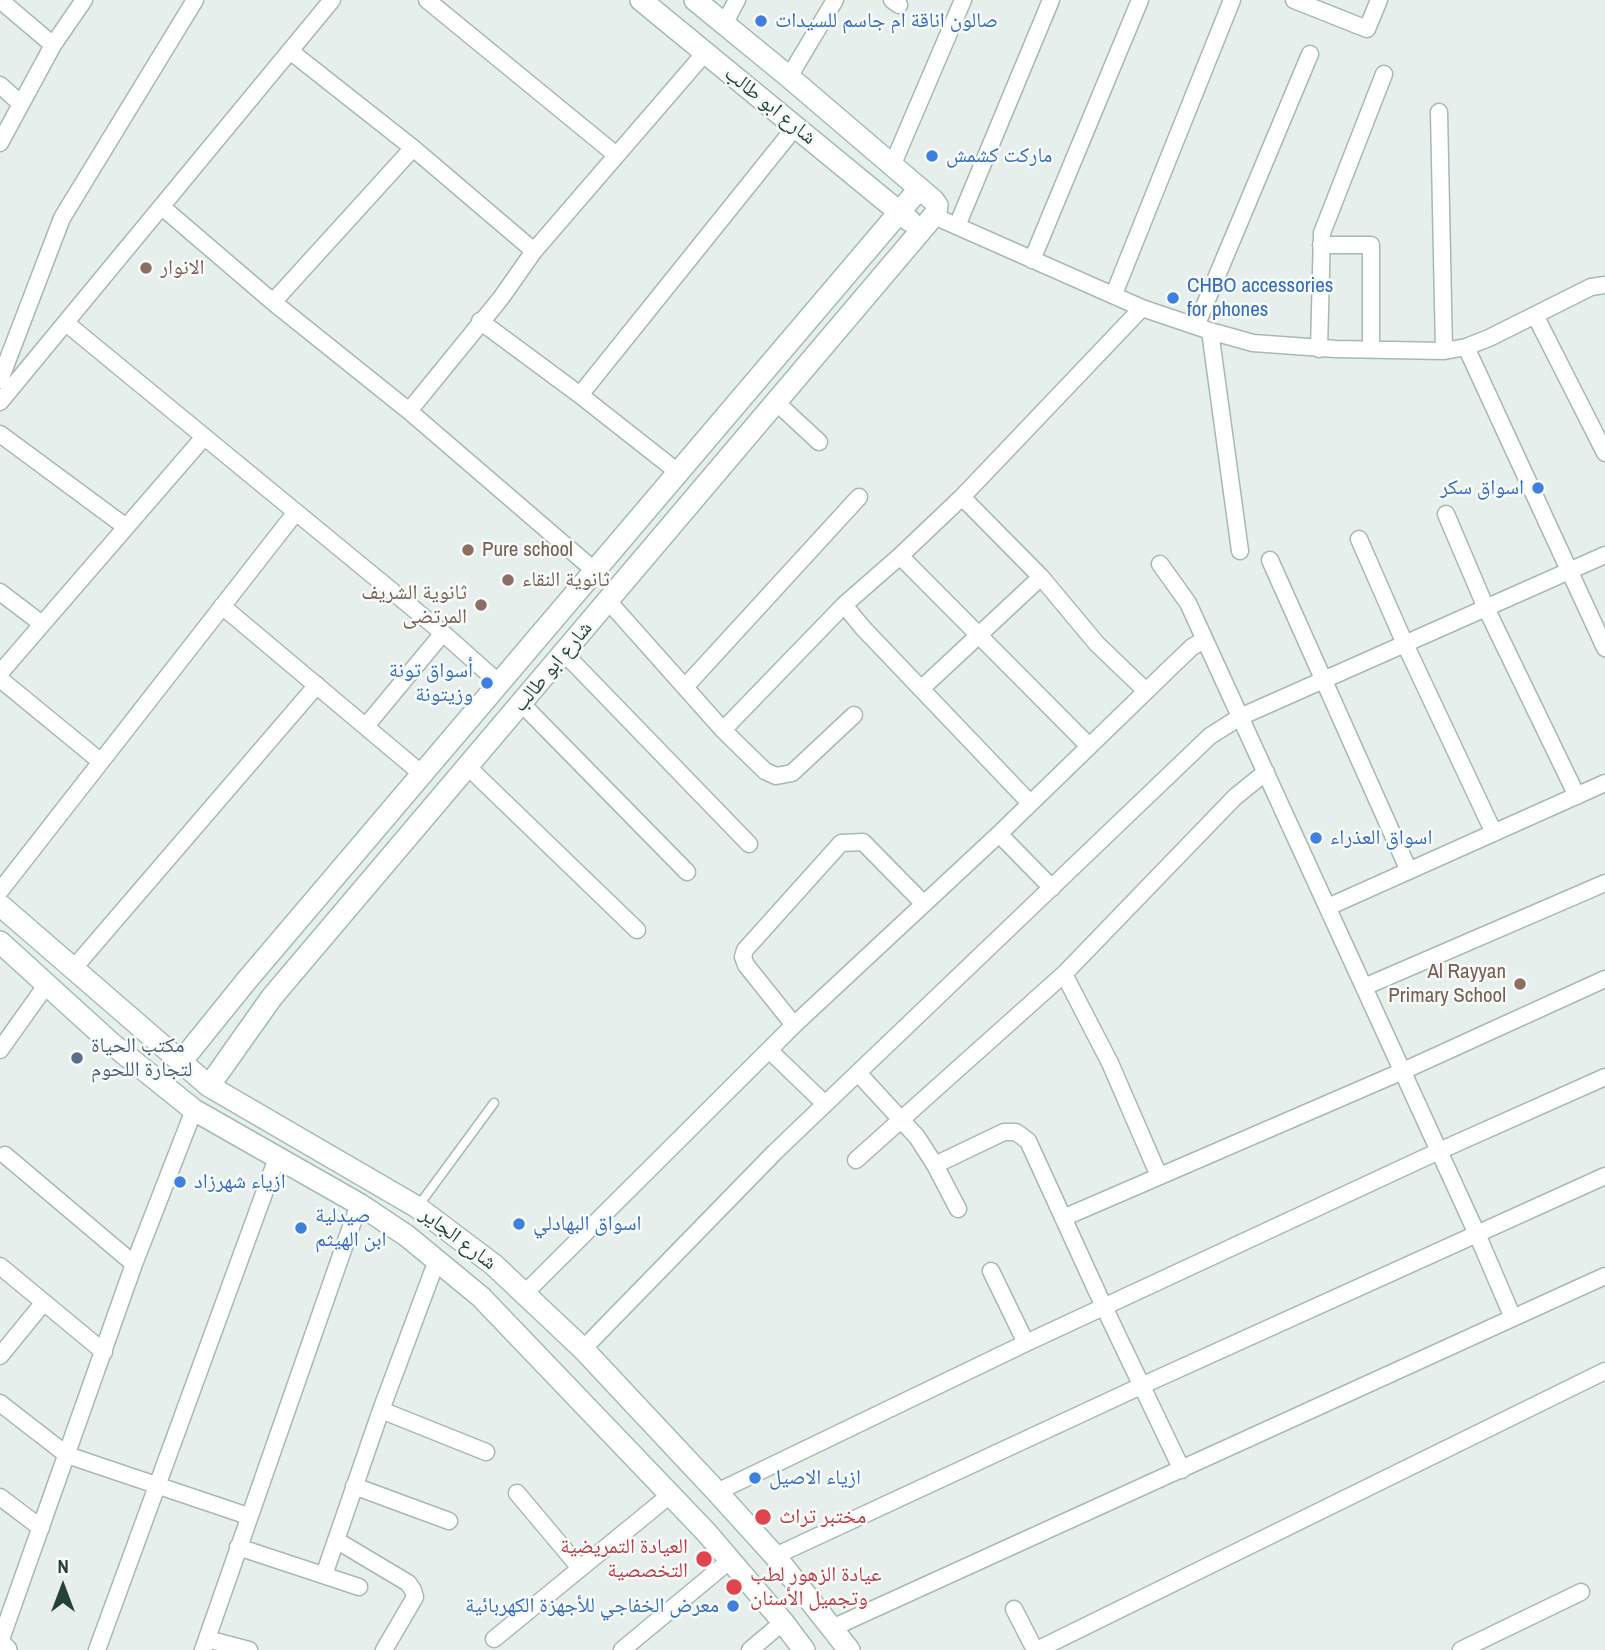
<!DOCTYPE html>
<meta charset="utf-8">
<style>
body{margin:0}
#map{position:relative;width:1605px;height:1650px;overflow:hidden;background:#e6efeb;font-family:"Archivo Narrow",sans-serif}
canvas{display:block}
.north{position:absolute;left:28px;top:1552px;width:70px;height:70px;-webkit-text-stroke:5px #f7fbf9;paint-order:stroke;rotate:0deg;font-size:19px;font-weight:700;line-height:28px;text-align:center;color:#24423a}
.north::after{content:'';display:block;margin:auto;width:24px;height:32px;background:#24423a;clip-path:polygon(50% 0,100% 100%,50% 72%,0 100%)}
</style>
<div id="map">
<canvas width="1605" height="1650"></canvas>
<div class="north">N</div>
</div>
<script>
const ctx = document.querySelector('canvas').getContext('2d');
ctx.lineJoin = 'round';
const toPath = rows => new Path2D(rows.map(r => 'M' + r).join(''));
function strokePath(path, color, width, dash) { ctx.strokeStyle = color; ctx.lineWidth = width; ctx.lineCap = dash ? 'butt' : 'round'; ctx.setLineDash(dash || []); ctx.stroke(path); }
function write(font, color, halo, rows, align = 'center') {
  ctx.font = font + ' "Archivo Narrow","Noto Naskh Arabic",sans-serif'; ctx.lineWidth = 5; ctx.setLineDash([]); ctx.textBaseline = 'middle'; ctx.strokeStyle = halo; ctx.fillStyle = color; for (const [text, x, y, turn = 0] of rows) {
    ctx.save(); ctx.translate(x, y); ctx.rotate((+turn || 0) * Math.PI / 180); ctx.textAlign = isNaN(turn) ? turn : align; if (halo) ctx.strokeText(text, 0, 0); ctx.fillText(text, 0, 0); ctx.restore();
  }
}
const lane = toPath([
 [419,1205,494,1103]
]);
const street = toPath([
 [0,0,53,45],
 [427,0,615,154],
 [892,0,899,5],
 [1294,0,1367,29,1379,0],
 [724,24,737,0],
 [290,51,413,148,534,251],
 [789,77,835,0],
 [0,85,21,104],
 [1439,112,1444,351],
 [0,143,53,45,84,0],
 [892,166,963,0],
 [162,207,273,302,409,411,595,571],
 [934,216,1142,308,1210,331,1253,343,1336,349,1444,351,1466,347,1489,338,1591,287,1605,285],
 [957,226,1051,0],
 [1321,245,1371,245,1371,349],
 [1032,260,1140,0],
 [1114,294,1232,0],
 [273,302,413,148],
 [1535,315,1605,453],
 [480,321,580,395,674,469],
 [66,323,443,633,499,683],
 [1196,326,1310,54],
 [1210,331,1240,551],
 [1466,347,1605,648],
 [1319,349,1322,233,1384,74],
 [0,380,62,218,195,0],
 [580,395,796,126],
 [0,402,332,0],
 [777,403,819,442],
 [409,411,501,298,534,251,704,54],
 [0,434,126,527],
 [962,497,1041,577,1097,644,1146,691],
 [1446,514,1486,608,1577,796],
 [1359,539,1405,644,1494,833],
 [900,556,1089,746],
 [1270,560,1409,871],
 [1160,564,1188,603,1477,1234,1513,1318],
 [0,592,42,624],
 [609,602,723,730,765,771,776,776,792,773,854,715],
 [222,606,422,774],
 [565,654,749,844],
 [0,673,204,437],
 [0,679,100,761],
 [685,687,859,497],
 [921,689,1041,577],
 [522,704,687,872],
 [366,726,443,633],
 [723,730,844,605],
 [468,767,637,930],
 [1030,803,863,628,844,605,900,556,962,497,1142,308],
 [999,834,1052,888],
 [0,891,296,512],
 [1328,907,1605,783],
 [73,969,317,685],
 [1064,974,1110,1063,1159,1176],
 [1364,987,1605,883],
 [794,1025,746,965,743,957,745,950,841,843,863,842,924,904],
 [0,1050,47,984],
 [769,1050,825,1104],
 [858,1073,917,1137,935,1165,958,1209],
 [5,1155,134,1264],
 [856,1160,1064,974,1235,797,1266,772],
 [935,1165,1004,1132,1016,1132,1028,1141,1104,1307,1182,1470],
 [1063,1218,1403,1071,1605,979],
 [0,1266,104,1352],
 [991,1271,1026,1343],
 [525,1293,794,1025,999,834,1169,669,1192,647,1204,640],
 [583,1349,775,1152,1210,736,1240,717,1605,555],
 [0,1356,44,1302],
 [0,1403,67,1455,248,1516],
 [381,1410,486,1452],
 [354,1486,449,1521],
 [717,1492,1026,1343,1439,1151,1605,1077],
 [517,1493,580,1568],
 [0,1497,41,1528],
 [336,1540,408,1583,413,1590,415,1597,384,1650],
 [238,1547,359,1587],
 [775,1556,1141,1386,1605,1176],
 [324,1575,381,1410,437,1260],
 [1014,1609,1035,1650],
 [832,1628,1605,1276],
 [207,1639,249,1650],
 [494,1639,670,1495],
 [0,1642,134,1264,194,1110],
 [97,1650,277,1158],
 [203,1650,359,1204],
 [622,1650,729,1561],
 [750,1650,783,1622],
 [1037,1650,1605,1371],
 [1461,1650,1581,1592]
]);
const secondary = toPath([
 [641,0,910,221],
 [0,905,209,1086,417,1207,494,1265,583,1349,717,1492,775,1556,849,1650],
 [0,942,112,1044,194,1110,359,1204,407,1236,481,1297,706,1532,783,1622,804,1650],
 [180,1063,247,980,919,189],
 [209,1086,272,997,936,213,937,205,933,200,789,77,695,0],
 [0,1644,6,1650]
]);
strokePath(lane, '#a8b8b2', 11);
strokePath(street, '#a8b8b2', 19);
strokePath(secondary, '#a4bbb3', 24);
strokePath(lane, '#fff', 8);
strokePath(street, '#fff', 16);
strokePath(secondary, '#fff', 21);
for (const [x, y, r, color] of [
 [761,21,7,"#3f7fe0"],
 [932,156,7,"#3f7fe0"],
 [146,268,7,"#8d6e63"],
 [1173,298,7,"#3f7fe0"],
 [1538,488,7,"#3f7fe0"],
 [468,550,7,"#8d6e63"],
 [508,580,7,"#8d6e63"],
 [481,605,7,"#8d6e63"],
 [487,683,7,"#3f7fe0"],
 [1316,838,7,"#3f7fe0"],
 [1520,984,7,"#8d6e63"],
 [77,1058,7,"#5c6f8a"],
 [180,1182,7,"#3f7fe0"],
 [519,1224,7,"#3f7fe0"],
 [301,1228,7,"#3f7fe0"],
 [755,1478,7,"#3f7fe0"],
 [763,1517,9,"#e0444e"],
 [704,1559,9,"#e0444e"],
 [734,1587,9,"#e0444e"],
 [733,1606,7,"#3f7fe0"]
]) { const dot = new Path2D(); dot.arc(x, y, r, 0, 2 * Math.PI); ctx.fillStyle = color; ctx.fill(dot); strokePath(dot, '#f7fbf9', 2.5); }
write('21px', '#366cbe', '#f7fbf9', [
 ["صالون اناقة ام جاسم للسيدات",775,21],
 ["ماركت كشمش",946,156],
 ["CHBO accessories",1187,286],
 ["for phones",1187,310],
 ["اسواق سكر",1524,488,"right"],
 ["أسواق تونة",473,671,"right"],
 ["وزيتونة",473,695,"right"],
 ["اسواق العذراء",1330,838],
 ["ازياء شهرزاد",194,1182],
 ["صيدلية",315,1216],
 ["ابن الهيثم",315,1240],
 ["اسواق البهادلي",533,1224],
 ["ازياء الاصيل",769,1478],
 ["معرض الخفاجي للأجهزة الكهربائية",719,1606,"right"]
], 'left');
write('21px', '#24423a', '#f7fbf9', [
 ["شارع ابو طالب",770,106,39],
 ["شارع ابو طالب",553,667,-50],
 ["شارع الجاير",458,1239,37]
]);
write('21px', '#785e54', '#f7fbf9', [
 ["الانوار",160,268],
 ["Pure school",482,550],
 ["ثانوية النقاء",522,580],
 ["ثانوية الشريف",467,593,"right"],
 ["المرتضى",467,617,"right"],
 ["Al Rayyan",1506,972,"right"],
 ["Primary School",1506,996,"right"]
], 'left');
write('21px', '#4e5e75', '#f7fbf9', [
 ["مكتب الحياة",91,1046],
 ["لتجارة اللحوم",91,1070]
], 'left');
write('21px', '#be3a42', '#f7fbf9', [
 ["مختبر تراث",779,1517],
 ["العيادة التمريضية",688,1547,"right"],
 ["التخصصية",688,1571,"right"],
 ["عيادة الزهور لطب",750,1575],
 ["وتجميل الأسنان",750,1599]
], 'left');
</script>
